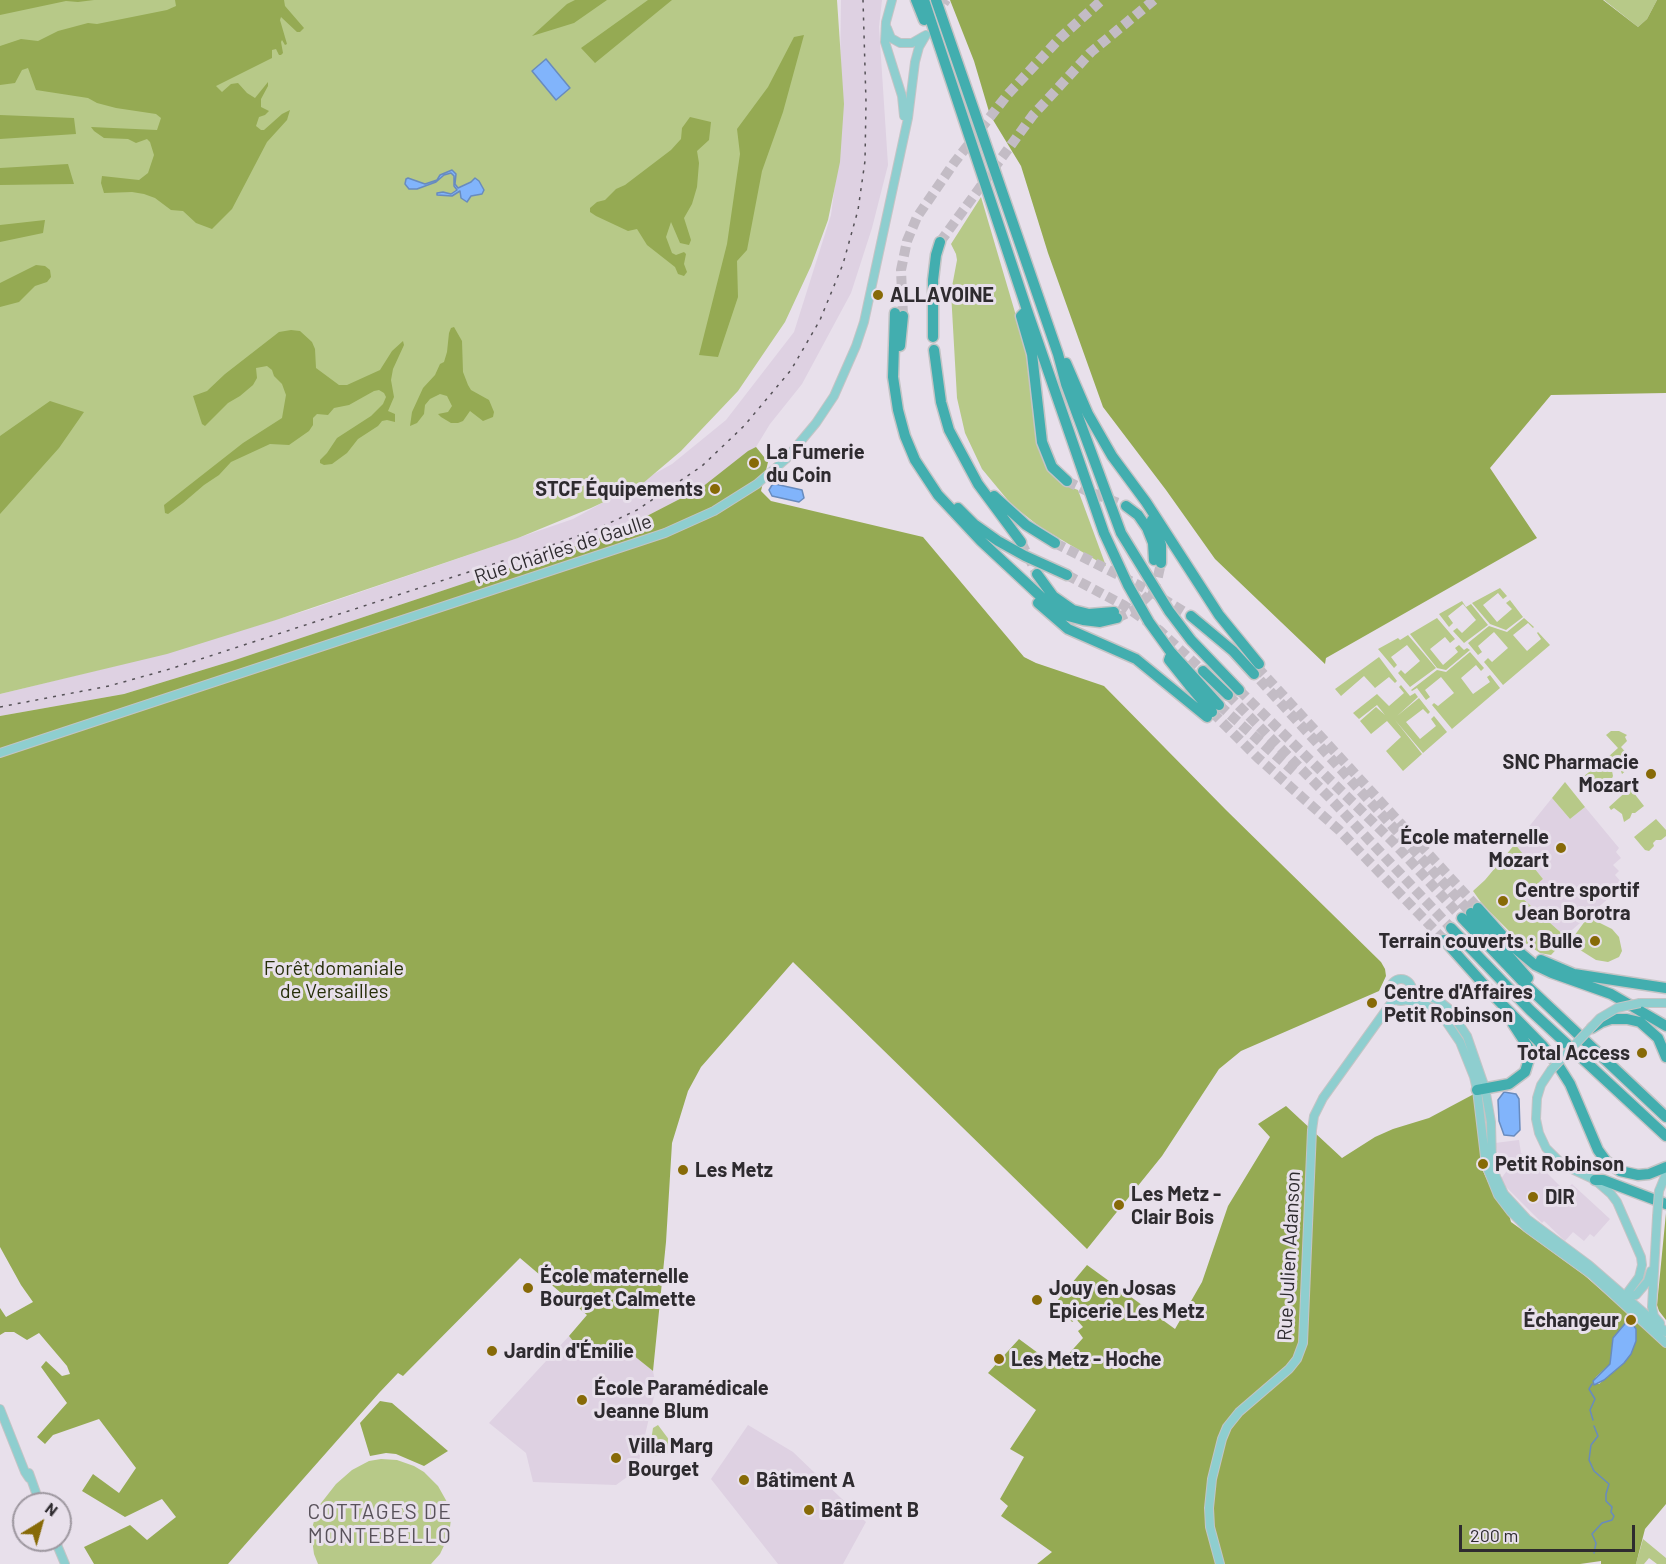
<!DOCTYPE html>
<meta charset="utf-8">
<style>
body{margin:0}
#map{position:relative;width:1666px;height:1564px;overflow:hidden;background:#e8e0eb;font-family:Barlow,sans-serif}
canvas{display:block}
.north{position:absolute;left:12px;top:1492px;width:60px;height:60px;box-sizing:border-box;background:#e8e0eb;border:2px solid #9e98a0;border-radius:50%;rotate:37deg;font-size:16px;font-weight:700;line-height:24px;text-align:center;color:#2e2b2f}
.north::after{content:'';display:block;margin:auto;width:21px;height:27px;background:#876a07;clip-path:polygon(50% 0,100% 100%,50% 72%,0 100%)}
.scale{position:absolute;left:1459px;top:1525px;width:176px;height:27px;box-sizing:border-box;border:3px solid #2e2b2f;border-top:0;padding-left:8px;font-size:18px;line-height:21px;white-space:nowrap;color:#2e2b2f;-webkit-text-stroke:4px #e8e0eb;paint-order:stroke}
</style>
<div id="map">
<canvas width="1666" height="1564"></canvas>
<div class="north">N</div>
<div class="scale">200 m</div>
</div>
<script>
const ctx = document.querySelector('canvas').getContext('2d');
ctx.lineJoin = 'round';
function fillPath(path, color) { ctx.fillStyle = color; ctx.fill(path, 'evenodd'); }
const toPath = rows => new Path2D(rows.map(r => 'M' + r).join(''));
function strokePath(path, color, width, dash) { ctx.strokeStyle = color; ctx.lineWidth = width; ctx.lineCap = dash ? 'butt' : 'round'; ctx.setLineDash(dash || []); ctx.stroke(path); }
function write(font, color, halo, rows, align = 'center') {
  ctx.font = font + ' Barlow,sans-serif'; ctx.lineWidth = 6; ctx.setLineDash([]); ctx.textBaseline = 'middle'; ctx.strokeStyle = halo; ctx.fillStyle = color; for (const [text, x, y, turn = 0] of rows) {
    ctx.save(); ctx.translate(x, y); ctx.rotate((+turn || 0) * Math.PI / 180); ctx.textAlign = isNaN(turn) ? turn : align; if (halo) ctx.strokeText(text, 0, 0); ctx.fillText(text, 0, 0); ctx.restore();
  }
}
fillPath(toPath([
 [841,0,882,0,879,27,888,165,872,228,851,293,802,384,770,424,756,447,768,462,701,488,612,534,232,661,124,694,0,716,0,694,155,656,308,610,573,519,672,464,726,420,794,332,831,215,839,153],
 [1552,798,1570,819,1585,807,1619,848,1616,852,1621,858,1613,865,1619,871,1615,875,1624,885,1565,936,1521,897,1543,879,1515,844],
 [1519,1140,1521,1153,1535,1165,1538,1164,1565,1191,1572,1184,1610,1219,1594,1237,1590,1234,1584,1241,1573,1232,1565,1241,1544,1221,1542,1223,1505,1186,1500,1180,1506,1172,1507,1157,1497,1152,1495,1143],
 [569,1336,582,1352,623,1347,653,1371,656,1388,638,1465,634,1472,616,1485,533,1482,526,1453,489,1423],
 [748,1425,793,1452,866,1522,843,1564,778,1564,711,1479]
]), '#ded1e2');
fillPath(toPath([
 [0,0,837,0,844,104,840,162,828,220,811,266,785,322,738,391,681,451,642,484,591,508,518,538,276,620,167,654,0,694],
 [1604,0,1657,0,1647,19,1638,27],
 [981,197,1027,353,1036,434,1040,448,1060,480,1068,486,1078,490,1106,566,1040,527,1011,504,982,469,965,433,957,398,951,292,957,260,956,254,951,244],
 [1500,588,1507,596,1503,599,1498,593,1483,605,1497,622,1512,609,1506,603,1510,600,1523,617,1506,630,1490,624,1472,603],
 [1462,601,1466,607,1471,604,1488,625,1464,643,1453,631,1457,628,1462,633,1476,620,1463,604,1448,616,1453,623,1449,627,1439,614],
 [1437,618,1455,639,1450,643,1445,637,1430,649,1443,665,1458,652,1455,648,1459,645,1464,650,1467,648,1470,650,1446,670,1437,668,1410,634],
 [1524,618,1534,627,1533,628,1528,623,1513,635,1527,651,1541,639,1537,633,1538,632,1550,645,1503,685,1484,662,1488,658,1492,662,1508,648,1494,632,1478,646,1482,652,1478,655,1468,643,1489,626,1507,632],
 [1408,635,1436,668,1410,687,1398,673,1401,670,1405,674,1420,661,1407,645,1391,657,1397,665,1394,668,1378,649,1398,638,1400,640],
 [1470,652,1484,668,1481,671,1476,665,1461,678,1473,694,1490,682,1487,677,1490,675,1500,688,1452,729,1432,705,1434,703,1438,706,1454,693,1441,677,1425,690,1430,697,1426,700,1417,688,1412,691,1411,690,1437,670,1446,672],
 [1379,657,1397,681,1395,683,1389,677,1375,688,1364,676,1341,696,1335,689],
 [1401,685,1410,696,1415,693,1418,697,1397,716,1419,698,1430,712,1428,714,1423,709,1406,722,1420,739,1436,726,1431,719,1434,716,1447,732,1423,753,1395,720,1422,754,1403,771,1386,751,1401,737,1387,721,1371,734,1360,721,1376,707,1385,715,1377,705,1359,719,1353,713,1377,694,1389,706,1404,693,1399,687],
 [1611,731,1619,731,1627,735,1625,737,1627,741,1621,747,1635,763,1622,774,1619,766,1614,765,1608,757,1618,748,1606,735],
 [1606,759,1611,766,1613,776,1610,783,1607,783,1600,792,1584,776],
 [1565,782,1585,807,1570,819,1552,798],
 [1630,788,1644,806,1635,813,1632,813,1630,818,1624,822,1622,814,1614,808,1611,810,1609,807],
 [1656,819,1666,830,1666,836,1661,840,1656,840,1653,843,1654,846,1649,851,1645,850,1634,837],
 [1515,844,1543,879,1521,897,1567,938,1551,955,1540,953,1512,934,1483,905,1473,891,1485,880],
 [1588,917,1612,929,1619,937,1622,951,1619,957,1608,962,1596,960,1569,943],
 [658,1425,676,1449,674,1452,654,1456,649,1453,653,1428],
 [381,1459,397,1460,414,1466,424,1472,438,1486,447,1502,451,1519,449,1535,440,1554,431,1564,318,1564,314,1554,311,1532,318,1507,336,1484,352,1470,369,1461],
 [1643,1539,1666,1558,1666,1564,1657,1564,1649,1558,1644,1564,1636,1564]
]), '#b7c988');
fillPath(toPath([
 [0,0,94,0,78,2,66,1,0,15],
 [175,0,284,0,285,6,304,28,300,32,297,32,281,17,280,20,287,44,285,45,282,40,281,42,283,53,281,55,279,55,276,49,272,50,272,58,216,86,222,92,231,84,238,83,247,93,255,98,268,82,268,86,261,99,261,107,269,111,265,115,259,117,256,126,261,130,264,130,282,114,290,110,287,120,267,142,232,209,212,229,196,223,183,211,171,210,155,198,144,194,132,192,104,193,101,183,102,176,139,180,148,173,154,155,150,142,147,139,136,143,128,139,104,138,94,131,91,127,157,130,161,118,156,114,116,108,97,103,88,98,36,90,28,68,22,70,15,83,0,85,0,46,21,39,38,41,58,31,88,23,97,24,167,10,176,6],
 [575,0,607,0,574,23,532,36,567,4],
 [648,0,672,0,595,63,581,48],
 [950,0,1603,0,1638,27,1647,19,1657,0,1666,0,1666,393,1551,395,1490,468,1537,538,1326,658,1325,664,1215,559,1166,490,1103,407,1048,253,1021,166,990,115,974,61],
 [804,35,783,112,762,171,747,250,737,261,738,297,718,357,699,355,727,244,740,154,737,129,768,87,794,37],
 [0,115,74,118,76,134,0,139],
 [690,117,711,122,709,140,697,151,699,163,697,187,692,204,684,218,691,240,689,245,680,243,671,222,666,237,672,253,676,255,684,252,686,254,684,264,687,272,684,276,678,274,675,267,647,245,637,229,628,231,596,216,590,212,590,208,597,202,605,200,616,189,625,185,671,150,681,139,682,128],
 [68,164,74,184,0,185,0,168],
 [45,220,43,233,0,242,0,225],
 [36,265,45,266,50,270,51,277,47,282,35,286,19,302,0,307,0,283],
 [454,327,462,341,463,372,468,385,471,390,489,400,494,412,493,417,483,421,470,411,463,421,458,423,451,423,441,417,438,414,448,412,452,406,447,396,440,394,430,399,425,405,424,414,417,423,410,426,412,412,423,388,435,375,440,364,444,362,447,352,449,333,451,328],
 [291,330,300,331,312,342,315,349,316,368,339,385,347,385,380,370,392,351,403,341,404,345,393,369,391,380,394,397,388,411,395,414,395,422,387,420,382,421,378,426,358,439,347,453,332,464,324,465,320,463,320,460,327,453,337,438,371,416,383,404,386,397,384,393,379,390,374,391,349,405,334,408,328,415,317,414,313,418,313,425,309,431,289,445,270,444,231,462,219,475,204,485,183,503,168,514,165,513,164,505,243,443,282,418,286,395,282,384,274,376,272,370,267,366,256,368,257,378,253,385,240,396,228,403,205,426,202,424,193,396,207,391,225,374,279,332],
 [50,401,84,412,59,448,0,514,0,436],
 [756,447,768,462,761,491,771,501,923,537,1024,657,1036,663,1104,686,1226,810,1381,962,1385,969,1386,976,1379,991,1241,1051,1219,1069,1162,1156,1087,1249,793,962,701,1067,688,1091,672,1143,666,1242,653,1371,623,1347,616,1355,582,1352,569,1336,587,1315,520,1258,403,1376,398,1373,379,1393,228,1564,94,1564,84,1547,130,1525,147,1540,176,1517,162,1499,125,1517,82,1491,93,1474,119,1493,136,1468,99,1419,53,1435,45,1444,37,1437,67,1403,41,1367,46,1361,62,1376,70,1374,67,1366,39,1333,27,1340,14,1332,5,1332,0,1335,0,1308,6,1317,33,1302,21,1285,0,1247,0,716,124,694,232,661,612,534,701,488,748,451],
 [1474,1094,1482,1169,1494,1195,1509,1215,1511,1222,1584,1275,1666,1347,1666,1504,1645,1529,1636,1564,1601,1564,1601,1561,1580,1564,1037,1564,1052,1552,1001,1516,1008,1506,1000,1499,1024,1457,1010,1449,1036,1410,988,1373,1019,1339,1057,1367,1083,1338,1078,1331,1083,1327,1076,1319,1072,1322,1056,1302,1087,1265,1175,1329,1202,1282,1228,1206,1270,1137,1258,1124,1286,1106,1342,1158,1375,1137,1393,1129,1429,1118],
 [1628,1320,1636,1335,1636,1341,1624,1363,1599,1384,1593,1384,1596,1377,1610,1364,1613,1338],
 [1666,1213,1666,1320,1659,1311,1657,1305],
 [380,1401,392,1403,448,1451,424,1466,396,1454,386,1453,370,1456,360,1423]
]), '#95aa53');
const water = toPath([
 [546,59,570,88,556,100,532,71,546,59],
 [452,170,456,174,455,184,458,188,471,182,475,178,479,181,484,190,482,194,471,196,467,202,461,198,460,191,452,196,437,195,437,193,443,192,451,194,457,190,454,186,454,176,451,173,444,175,436,182,417,189,409,189,405,184,406,179,408,178,425,184,437,180,440,175,452,170],
 [775,484,802,490,804,498,799,502,772,496,769,490,772,485,775,484],
 [1504,1092,1516,1094,1519,1099,1520,1130,1514,1136,1504,1135,1499,1121,1498,1100,1504,1092],
 [1629,1319,1636,1329,1636,1341,1631,1354,1624,1363,1604,1380,1594,1385,1593,1381,1610,1364,1613,1338,1629,1319]
]);
fillPath(water, '#81b4fb');
strokePath(water, '#688bbe', 1.5);
strokePath(toPath([
 [1592,1384,1589,1389,1595,1399,1590,1410,1593,1420],
 [1594,1426,1598,1436,1591,1445,1589,1460,1594,1471,1609,1484,1606,1494,1606,1501,1612,1507,1611,1512,1614,1516,1612,1520,1602,1523,1592,1534,1596,1543,1594,1553]
]), '#688bbe', 1.5);
strokePath(toPath([
 [938,14,947,0]
]), '#c3bcc5', 8, [8, 4]);
strokePath(toPath([
 [940,242,1033,115,1091,52,1154,0],
 [903,316,901,270,907,241,917,217,954,163,1008,94,1060,38,1102,0],
 [1067,481,1085,490,1126,506],
 [1021,542,1037,574],
 [1055,543,1150,591,1191,616],
 [1067,575,1125,606,1159,630,1203,671],
 [1117,618,1134,610,1150,594,1157,581,1161,563],
 [1257,667,1478,908],
 [1260,680,1471,913],
 [1239,690,1394,843,1462,918],
 [1228,695,1329,797,1451,928],
 [1219,705,1297,774],
 [1212,712,1258,758,1339,830,1444,940]
]), '#c3bcc5', 10, [10, 5]);
const major = toPath([
 [892,0,886,22,885,42,902,96,904,116],
 [887,28,891,38,900,43,912,43,924,36],
 [0,753,665,533,714,511,757,484,786,459,816,423,834,396,856,346,864,322,908,118,915,62,919,47,926,35],
 '1390 990a11 11 0 1 1 22 0a11 11 0 1 1-22 0Z',
 [1412,990,1438,1000,1448,1008,1467,1036,1485,1088,1491,1122,1492,1163,1496,1177,1504,1194,1527,1219,1589,1265,1666,1332],
 [1406,1000,1424,1004,1432,1009,1445,1020,1460,1042,1474,1077,1477,1090,1486,1165,1498,1195,1511,1212,1527,1228,1592,1275,1666,1343],
 [1640,1003,1666,1003],
 [1551,1070,1541,1085,1537,1098,1536,1119,1539,1133,1546,1148,1563,1165,1595,1180,1611,1194,1617,1202,1641,1257,1642,1265,1639,1277,1628,1292,1627,1302],
 [1659,1191,1666,1174],
 [1657,1217,1652,1307,1654,1316,1660,1323],
 [1624,1297,1636,1295,1648,1281,1651,1271],
 [0,1409,25,1472,29,1478],
 [29,1473,40,1504],
 [55,1540,65,1564],
 [1220,1564,1210,1527,1209,1508,1212,1479,1222,1439,1227,1427,1239,1412,1289,1369,1297,1359,1303,1343,1312,1130,1314,1116,1323,1098,1394,999]
]);
const highway = toPath([
 [916,0,924,20],
 [924,0,1027,310,1104,533,1128,585,1149,622,1170,651,1219,705],
 [936,0,1058,354,1066,384,1121,533,1169,611,1191,640,1239,690],
 [1027,310,1021,316,1032,354,1042,442,1052,467,1067,481],
 [895,313,893,377,898,410,905,436,915,460,938,495,981,541,1052,607,1068,616,1083,620,1100,622,1117,618],
 [933,337,933,280,936,255,940,242],
 [900,346,903,316],
 [934,350,941,402,949,430,978,484,1021,542],
 [1066,363,1088,414,1112,456,1146,502,1219,615,1259,664],
 [994,496,1026,525,1055,543],
 [1126,506,1138,515,1147,528,1153,543,1154,560],
 [958,508,974,524,998,541,1025,556,1067,575],
 [1152,520,1161,545,1161,563],
 [1037,574,1053,596,1073,610,1089,614,1114,612],
 [1038,603,1068,629,1136,659,1207,717],
 [1191,616,1233,651,1254,674],
 [1170,657,1169,660,1189,685,1212,712],
 [1203,671,1228,695],
 [1478,908,1511,945,1535,965,1552,973,1611,994,1666,1026],
 [1471,913,1528,978],
 [1462,918,1527,986,1666,1117],
 [1451,928,1530,1010,1666,1136],
 [1444,940,1495,997,1543,1046,1558,1065,1570,1084,1598,1150,1606,1161,1620,1171,1638,1175,1649,1174,1666,1167],
 [1541,960,1574,974,1666,988],
 [1592,1028,1602,1022,1611,1019,1627,1019,1640,1022,1658,1038,1666,1057],
 [1477,1090,1509,1084,1525,1072,1529,1059,1528,1047,1513,1024],
 [1595,1180,1603,1180,1666,1204]
]);
strokePath(major, '#c4c4c5', 10);
strokePath(highway, '#c4c4c5', 13);
strokePath(major, '#8ececf', 8);
strokePath(highway, '#42aeaf', 10);
strokePath(toPath([
 [0,707,109,686,170,669,567,540,599,528,637,510,702,466,744,426,791,370,820,320,843,264,858,210,865,161,866,102,863,0]
]), '#565258', 1.5, [3, 6]);
const majorBridge = toPath([
 [1551,1070,1600,1018,1617,1008,1640,1003],
 [1657,1217,1659,1191]
]);
strokePath(majorBridge, '#c4c4c5', 10, []);
strokePath(majorBridge, '#8ececf', 8);
for (const [x, y, r, color] of [
 [878,295,6,"#876a07"],
 [754,463,6,"#876a07"],
 [715,489,6,"#876a07"],
 [1651,774,6,"#876a07"],
 [1561,848,6,"#876a07"],
 [1503,901,6,"#876a07"],
 [1595,941,6,"#876a07"],
 [1372,1003,6,"#876a07"],
 [1642,1053,6,"#876a07"],
 [1483,1164,6,"#876a07"],
 [683,1170,6,"#876a07"],
 [1533,1197,6,"#876a07"],
 [1119,1205,6,"#876a07"],
 [528,1288,6,"#876a07"],
 [1037,1300,6,"#876a07"],
 [1631,1320,6,"#876a07"],
 [492,1351,6,"#876a07"],
 [999,1359,6,"#876a07"],
 [582,1400,6,"#876a07"],
 [616,1458,6,"#876a07"],
 [744,1480,6,"#876a07"],
 [809,1510,6,"#876a07"]
]) { const dot = new Path2D(); dot.arc(x, y, r, 0, 2 * Math.PI); ctx.fillStyle = color; ctx.fill(dot); strokePath(dot, '#e8e0eb', 2); }
write('bold 20px', '#2e2b2f', '#e8e0eb', [
 ["ALLAVOINE",890,295],
 ["La Fumerie",766,452],
 ["du Coin",766,475],
 ["STCF Équipements",703,489,"right"],
 ["SNC Pharmacie",1639,762,"right"],
 ["Mozart",1639,785,"right"],
 ["École maternelle",1549,837,"right"],
 ["Mozart",1549,860,"right"],
 ["Centre sportif",1515,890],
 ["Jean Borotra",1515,913],
 ["Terrain couverts : Bulle",1583,941,"right"],
 ["Centre d'Affaires",1384,992],
 ["Petit Robinson",1384,1015],
 ["Total Access",1630,1053,"right"],
 ["Petit Robinson",1495,1164],
 ["Les Metz",695,1170],
 ["Les Metz -",1131,1194],
 ["Clair Bois",1131,1217],
 ["DIR",1545,1197],
 ["École maternelle",540,1276],
 ["Bourget Calmette",540,1299],
 ["Jouy en Josas",1049,1288],
 ["Epicerie Les Metz",1049,1311],
 ["Échangeur",1619,1320,"right"],
 ["Jardin d'Émilie",504,1351],
 ["Les Metz - Hoche",1011,1359],
 ["École Paramédicale",594,1388],
 ["Jeanne Blum",594,1411],
 ["Villa Marg",628,1446],
 ["Bourget",628,1469],
 ["Bâtiment A",756,1480],
 ["Bâtiment B",821,1510]
], 'left');
write('20px', '#2e2b2f', '#e8e0eb', [
 ["Rue Charles de Gaulle",563,549,-18],
 ["Rue Julien Adanson",1289,1256,-87]
]);
write('20px', '#262e09', '#e8e0eb', [
 ["Forêt domaniale",334,968],
 ["de Versailles",334,991]
]);
ctx.letterSpacing = '1.5px';
write('21px', '#58515a', '#e8e0eb', [
 ["COTTAGES DE",380,1512],
 ["MONTEBELLO",380,1536]
]);
ctx.letterSpacing = '0px';
</script>
